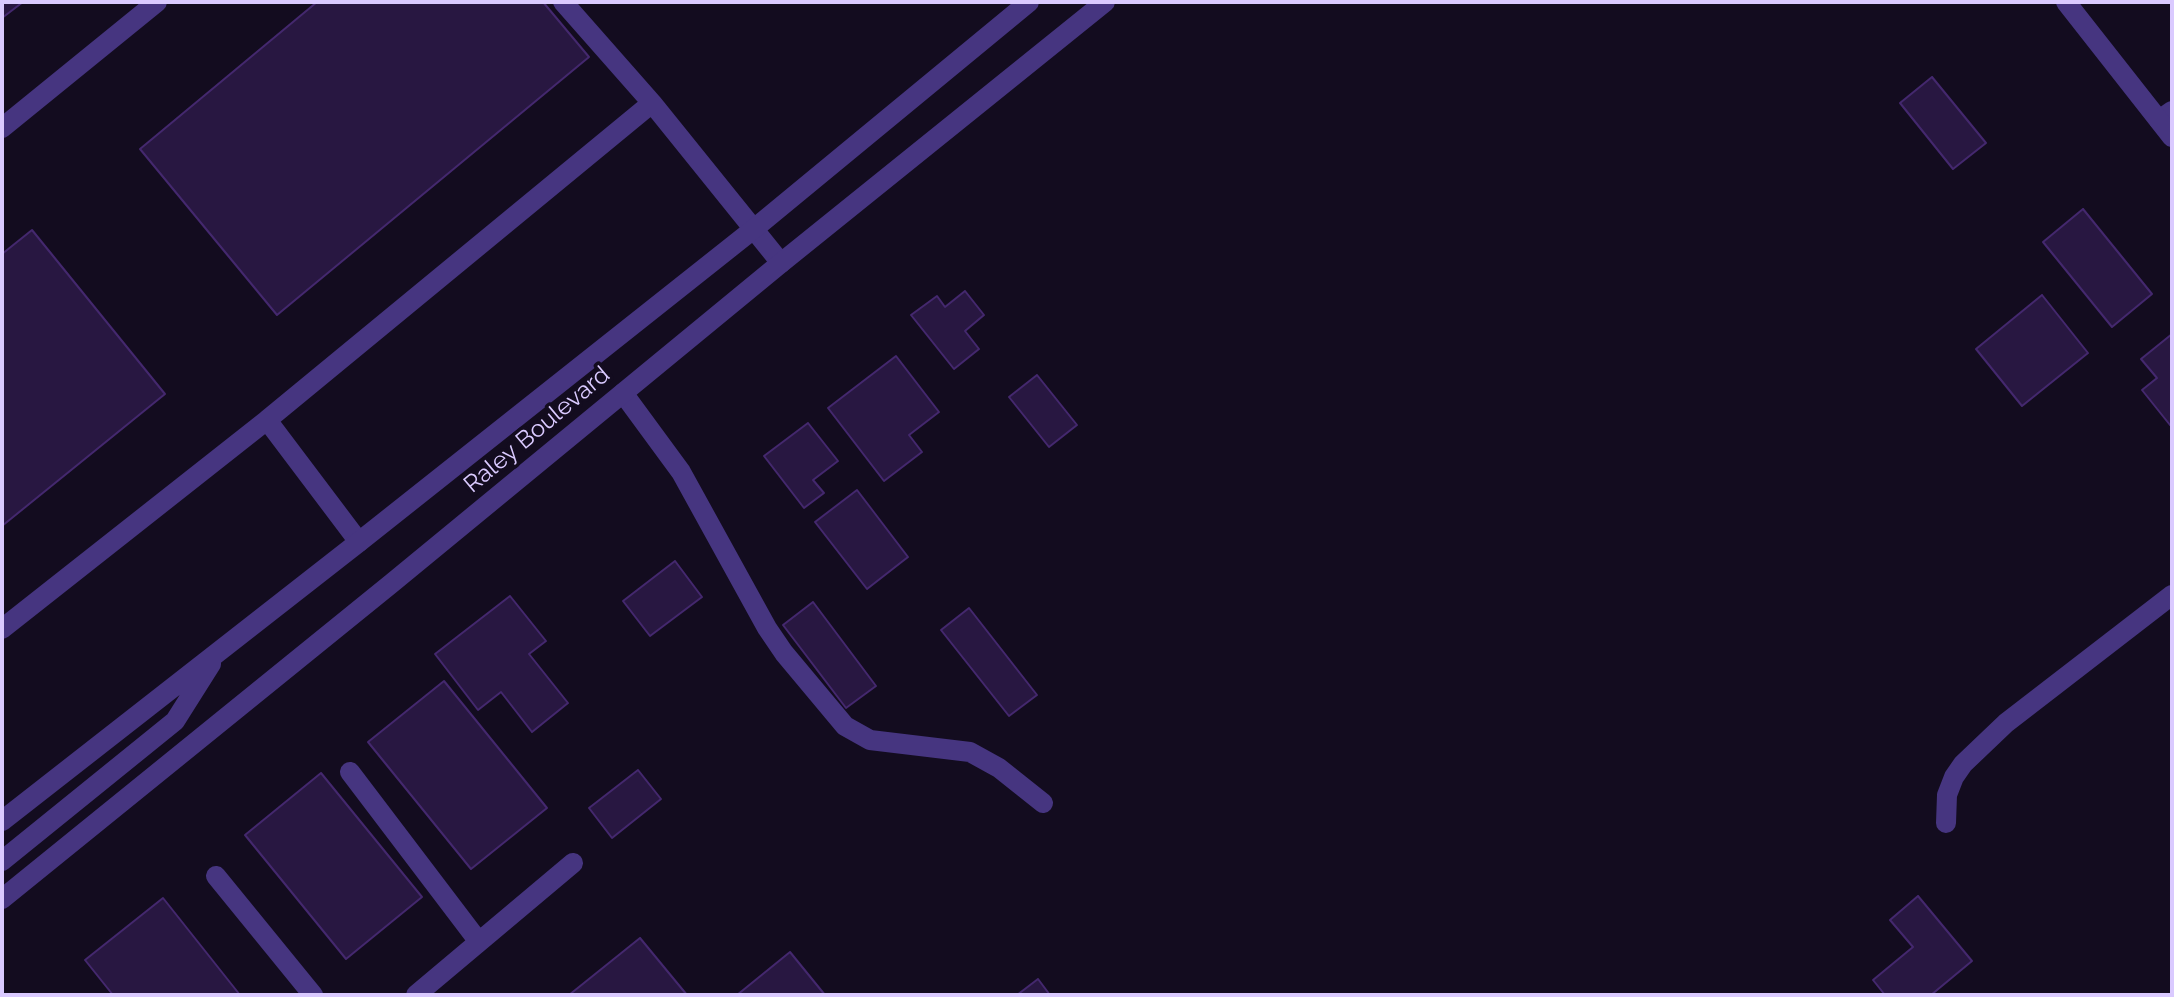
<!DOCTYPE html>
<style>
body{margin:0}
#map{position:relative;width:2174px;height:997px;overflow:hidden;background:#130c1f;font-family:Raleway,sans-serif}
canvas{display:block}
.frame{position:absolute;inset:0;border:4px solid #dacaff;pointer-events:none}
</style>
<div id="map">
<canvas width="2174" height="997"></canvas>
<div class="frame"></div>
</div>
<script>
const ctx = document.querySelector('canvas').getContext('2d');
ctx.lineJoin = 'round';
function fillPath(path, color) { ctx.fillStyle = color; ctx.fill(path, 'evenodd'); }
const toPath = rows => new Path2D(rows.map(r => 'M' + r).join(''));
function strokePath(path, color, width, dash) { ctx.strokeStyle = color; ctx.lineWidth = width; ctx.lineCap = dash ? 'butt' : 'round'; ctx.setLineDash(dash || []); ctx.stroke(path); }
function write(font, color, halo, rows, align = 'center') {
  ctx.font = font + ' Raleway,sans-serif'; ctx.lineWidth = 7; ctx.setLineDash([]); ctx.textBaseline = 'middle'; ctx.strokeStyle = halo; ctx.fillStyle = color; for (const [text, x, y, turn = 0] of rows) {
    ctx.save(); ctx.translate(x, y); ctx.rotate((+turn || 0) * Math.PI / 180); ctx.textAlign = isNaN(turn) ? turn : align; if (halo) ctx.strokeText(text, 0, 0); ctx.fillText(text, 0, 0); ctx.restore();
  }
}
const building = toPath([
 [2,2,23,2,2,18,2,2],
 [317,2,543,2,589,57,277,315,140,149,317,2],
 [1932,77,1986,143,1953,169,1900,103,1932,77],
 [2083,209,2152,294,2112,327,2043,242,2083,209],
 [32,230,165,394,2,526,2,254,32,230],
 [965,291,984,315,965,331,979,349,954,369,911,315,937,296,945,307,965,291],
 [2042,295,2088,353,2022,406,1976,349,2042,295],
 [2172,334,2172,423,2170,425,2142,390,2157,378,2141,359,2172,334],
 [896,356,939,412,909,435,922,452,884,481,828,408,896,356],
 [1037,375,1077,425,1049,447,1009,397,1037,375],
 [808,423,838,461,813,480,824,493,804,508,764,456,808,423],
 [857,490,908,557,867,589,815,522,857,490],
 [675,561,702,597,650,636,623,601,675,561],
 [510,596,546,641,529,654,568,703,532,732,501,692,478,710,435,654,510,596],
 [813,602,876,686,846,708,783,625,813,602],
 [969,608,1037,695,1009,716,941,630,969,608],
 [444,681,547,808,471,869,368,742,444,681],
 [638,770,661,799,612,838,589,808,638,770],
 [321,773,422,897,346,959,245,835,321,773],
 [1918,896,1972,961,1931,995,1885,995,1873,980,1913,947,1890,920,1918,896],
 [163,898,240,995,113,995,85,960,163,898],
 [640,938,687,995,569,995,640,938],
 [790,952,825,995,737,995,790,952],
 [1038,979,1050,995,1017,995,1038,979]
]);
fillPath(building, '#281741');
strokePath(building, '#44286e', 2);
strokePath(toPath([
 [563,2,652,103],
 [2159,120,2172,111],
 [2,128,157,2],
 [623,393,681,472,767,628,784,653,845,726,870,740,970,752,999,768,1043,803],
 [359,542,267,420,652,103,781,263],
 [2,629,267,420],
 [350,772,479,942],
 [1946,823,1947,795,1954,777,1963,764,2006,723,2172,595],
 [216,876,313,995],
 [416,995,573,863]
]), '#463580', 20);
strokePath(toPath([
 [2066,2,2172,137]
]), '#463580', 20);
strokePath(toPath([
 [2,821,359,542,755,228,1029,2],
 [2,861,175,721,211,664],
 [2,899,392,583,781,263,1105,2]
]), '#463580', 20);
write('24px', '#dacaff', '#130c1f', [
 ["Raley Boulevard",537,430,-40]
]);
</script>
